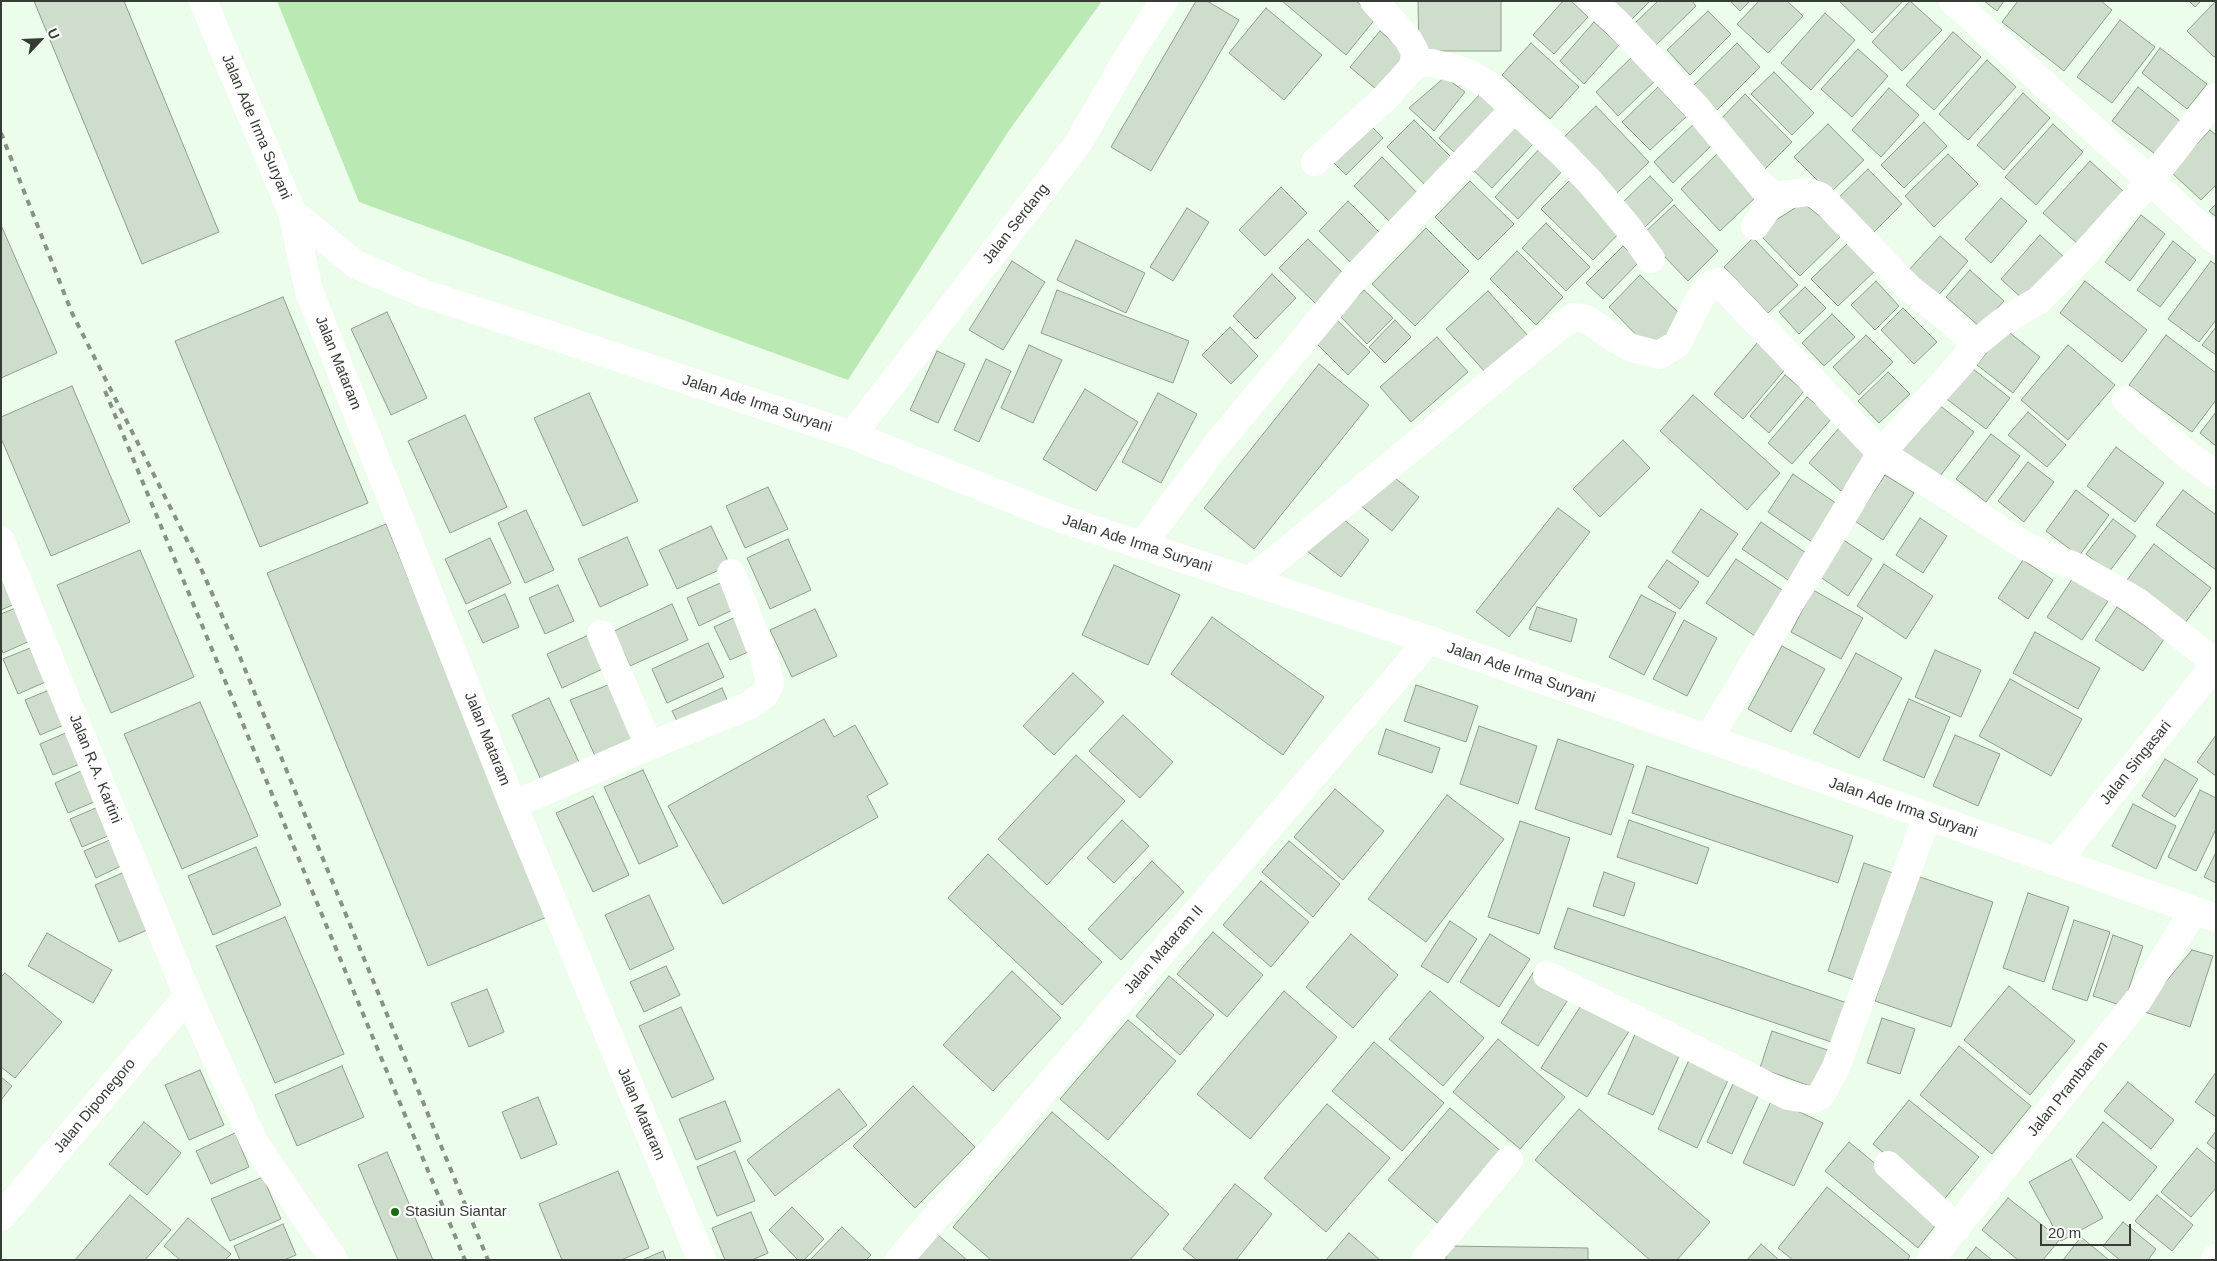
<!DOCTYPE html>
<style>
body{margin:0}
#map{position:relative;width:2217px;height:1261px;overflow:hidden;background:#edfdeb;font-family:Helvetica,sans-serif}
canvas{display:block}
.frame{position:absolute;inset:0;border:2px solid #363c35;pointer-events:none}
.north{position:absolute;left:15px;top:15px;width:50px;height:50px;-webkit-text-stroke:4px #fff;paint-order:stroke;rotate:65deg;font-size:14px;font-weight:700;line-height:20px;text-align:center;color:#363c35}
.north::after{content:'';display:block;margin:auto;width:18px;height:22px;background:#363c35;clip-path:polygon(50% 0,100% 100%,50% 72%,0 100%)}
.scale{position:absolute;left:2040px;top:1224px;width:91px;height:22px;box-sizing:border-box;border:2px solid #363c35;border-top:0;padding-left:6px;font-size:15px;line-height:18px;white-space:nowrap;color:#363c35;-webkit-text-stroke:4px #fff;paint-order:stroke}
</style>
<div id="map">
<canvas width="2217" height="1261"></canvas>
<div class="frame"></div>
<div class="north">U</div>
<div class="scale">20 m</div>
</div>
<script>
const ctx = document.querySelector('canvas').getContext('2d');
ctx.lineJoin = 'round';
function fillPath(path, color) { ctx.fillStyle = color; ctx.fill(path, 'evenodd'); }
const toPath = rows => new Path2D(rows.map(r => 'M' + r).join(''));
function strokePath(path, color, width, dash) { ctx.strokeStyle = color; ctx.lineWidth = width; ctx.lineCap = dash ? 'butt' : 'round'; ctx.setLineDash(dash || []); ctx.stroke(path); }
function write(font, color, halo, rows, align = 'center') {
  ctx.font = font + ' Helvetica,sans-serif'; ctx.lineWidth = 4.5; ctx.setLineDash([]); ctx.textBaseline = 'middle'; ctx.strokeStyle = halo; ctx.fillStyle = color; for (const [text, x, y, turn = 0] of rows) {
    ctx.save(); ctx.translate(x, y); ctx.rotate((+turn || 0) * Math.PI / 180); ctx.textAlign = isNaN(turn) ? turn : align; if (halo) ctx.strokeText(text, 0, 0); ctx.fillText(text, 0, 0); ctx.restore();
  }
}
fillPath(toPath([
 [277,1,1102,1,1008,132,848,380,359,202]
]), '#bae9b4');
const building = toPath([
 [34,1,124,1,219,232,142,264,34,1],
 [1196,1,1207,1,1239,20,1151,171,1111,147,1196,1],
 [1282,1,1356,1,1376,18,1346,55,1282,1],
 [1418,1,1501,1,1501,51,1419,51,1418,1],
 [1563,1,1571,1,1588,17,1554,54,1533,35,1563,1],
 [1609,1,1650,1,1629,22,1609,1],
 [1658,1,1692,1,1696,6,1654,47,1633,25,1658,1],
 [1730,1,1750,1,1740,11,1730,1],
 [1759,1,1787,1,1803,16,1768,53,1737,24,1759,1],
 [1839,1,1903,1,1872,33,1839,1],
 [1910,1,1942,30,1902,71,1872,42,1910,1],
 [1984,1,2004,1,1997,11,1984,1],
 [2018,1,2101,1,2112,10,2064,71,2002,22,2018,1],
 [2189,1,2201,1,2195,7,2189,1],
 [2216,1,2216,56,2214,57,2187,31,2216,1],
 [1266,8,1322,55,1284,100,1229,53,1266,8],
 [1708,11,1731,34,1690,75,1667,50,1708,11],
 [1825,13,1855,40,1811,90,1781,63,1825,13],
 [2120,20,2155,47,2112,103,2077,77,2120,20],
 [1594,22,1619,45,1584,84,1560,61,1594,22],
 [1380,31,1413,59,1383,95,1350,67,1380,31],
 [1953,32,1981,57,1934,110,1906,85,1953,32],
 [1531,43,1579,87,1550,119,1502,75,1531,43],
 [1737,43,1760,67,1716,111,1692,87,1737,43],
 [2160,48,2207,84,2187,109,2142,73,2160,48],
 [1858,49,1888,76,1852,117,1821,89,1858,49],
 [1635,54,1658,78,1618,116,1596,92,1635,54],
 [1987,60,2016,87,1968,140,1939,114,1987,60],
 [1774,72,1814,113,1792,135,1751,94,1774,72],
 [1445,77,1465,92,1434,131,1409,108,1445,77],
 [1658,87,1686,117,1650,150,1622,122,1658,87],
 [2138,87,2180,121,2155,154,2112,121,2138,87],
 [1889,88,1919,115,1881,157,1852,130,1889,88],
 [1482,92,1499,108,1456,154,1439,138,1482,92],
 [2023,93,2050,118,2004,170,1977,145,2023,93],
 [1745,94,1792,142,1763,171,1717,123,1745,94],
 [1596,106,1649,162,1613,197,1560,141,1596,106],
 [1507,119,1533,144,1492,188,1466,163,1507,119],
 [1414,120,1458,164,1431,191,1387,147,1414,120],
 [1697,121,1716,141,1673,183,1654,162,1697,121],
 [1924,122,1947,146,1904,188,1881,165,1924,122],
 [1828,124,1864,160,1830,193,1794,157,1828,124],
 [2053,124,2083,152,2036,205,2005,177,2053,124],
 [1370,125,1383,138,1346,175,1333,162,1370,125],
 [2210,130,2216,135,2216,185,2201,200,2171,172,2210,130],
 [1542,146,1565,168,1518,219,1495,197,1542,146],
 [1718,153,1758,195,1720,231,1681,189,1718,153],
 [1948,154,1978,184,1934,227,1905,196,1948,154],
 [1382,157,1427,203,1399,231,1354,186,1382,157],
 [2090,161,2124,192,2078,244,2043,213,2090,161],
 [1868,169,1902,204,1869,237,1835,201,1868,169],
 [1650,176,1673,200,1643,229,1620,205,1650,176],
 [1573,177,1624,228,1593,260,1541,209,1573,177],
 [1470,181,1514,224,1478,260,1435,217,1470,181],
 [1281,187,1307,213,1265,256,1239,230,1281,187],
 [2001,198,2027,221,1991,263,1965,239,2001,198],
 [1348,201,1387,240,1358,270,1319,231,1348,201],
 [1803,203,1843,234,1800,276,1757,232,1803,203],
 [2216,204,2216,217,2209,211,2216,204],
 [1674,205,1718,251,1688,281,1643,234,1674,205],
 [1187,208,1209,222,1173,281,1150,267,1187,208],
 [2141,215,2165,234,2130,281,2105,262,2141,215],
 [1546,223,1590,267,1566,291,1522,248,1546,223],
 [1,225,57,353,1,378,1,225],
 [1426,228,1469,271,1415,326,1372,284,1426,228],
 [2040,235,2065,258,2026,302,2001,279,2040,235],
 [1940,236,1968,261,1937,297,1908,271,1940,236],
 [1753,238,1798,285,1768,313,1724,267,1753,238],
 [1308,239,1346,276,1317,305,1279,268,1308,239],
 [1076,240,1145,273,1126,313,1057,280,1076,240],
 [2173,241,2196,260,2160,307,2137,290,2173,241],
 [1849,242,1876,270,1838,306,1811,279,1849,242],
 [1623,246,1639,262,1603,299,1586,283,1623,246],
 [1517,251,1563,297,1536,325,1490,279,1517,251],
 [1012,261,1045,282,1003,350,969,330,1012,261],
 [2211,261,2216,265,2216,320,2199,342,2168,319,2211,261],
 [1970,270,2004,301,1980,327,1946,297,1970,270],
 [1272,274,1296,298,1256,339,1233,316,1272,274],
 [1640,275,1683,317,1651,350,1609,307,1640,275],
 [1876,281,1899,306,1875,330,1851,305,1876,281],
 [2085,281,2147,330,2122,362,2060,313,2085,281],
 [1805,287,1826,308,1799,334,1779,312,1805,287],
 [1057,290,1189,341,1173,383,1041,333,1057,290],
 [1364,290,1393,318,1367,344,1339,315,1364,290],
 [1488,291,1529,337,1487,374,1446,329,1488,291],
 [283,297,368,503,260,547,175,341,283,297],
 [1903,308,1937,342,1914,364,1881,330,1903,308],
 [387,312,427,398,391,415,351,329,387,312],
 [1832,314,1855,337,1824,366,1802,343,1832,314],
 [1334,317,1370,352,1348,375,1312,339,1334,317],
 [1395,320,1411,337,1385,363,1369,347,1395,320],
 [1230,327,1258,356,1231,384,1202,355,1230,327],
 [2216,327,2216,355,2202,345,2216,327],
 [2005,329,2040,357,2013,393,1977,365,2005,329],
 [1866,335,1893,362,1859,395,1833,367,1866,335],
 [2166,335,2216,373,2216,400,2192,432,2129,385,2166,335],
 [1437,337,1468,372,1411,422,1380,387,1437,337],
 [1758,342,1787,367,1743,419,1714,394,1758,342],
 [1029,345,1062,360,1033,423,1001,408,1029,345],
 [2068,345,2115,385,2068,440,2021,400,2068,345],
 [937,351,965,364,938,423,910,410,937,351],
 [986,359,1011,371,979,442,954,430,986,359],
 [1319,364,1369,405,1254,549,1204,508,1319,364],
 [1968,365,2010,398,1986,429,1944,397,1968,365],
 [1888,372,1910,394,1879,423,1858,401,1888,372],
 [1785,375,1804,391,1769,433,1750,416,1785,375],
 [72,386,130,522,51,556,1,438,1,417,72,386],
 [1085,389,1138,422,1096,491,1043,459,1085,389],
 [589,393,638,501,583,526,534,418,589,393],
 [1158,393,1197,414,1161,483,1122,462,1158,393],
 [1693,395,1780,473,1747,510,1660,431,1693,395],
 [1807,397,1832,418,1792,464,1768,443,1807,397],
 [1934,401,1974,432,1937,480,1897,449,1934,401],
 [2028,412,2066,445,2047,467,2008,435,2028,412],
 [2216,412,2216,446,2200,433,2216,412],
 [465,415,507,507,450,533,408,441,465,415],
 [1839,428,1872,455,1841,491,1809,463,1839,428],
 [1991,434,2020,456,1986,502,1956,479,1991,434],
 [1623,440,1650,468,1600,517,1573,489,1623,440],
 [2116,447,2164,483,2135,522,2087,486,2116,447],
 [2028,462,2054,482,2024,522,1998,501,2028,462],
 [1386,471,1419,497,1392,531,1360,505,1386,471],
 [1793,474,1840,506,1815,544,1768,512,1793,474],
 [1885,475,1914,493,1883,540,1855,521,1885,475],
 [768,487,788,529,745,548,726,506,768,487],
 [2076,490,2109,515,2079,556,2046,531,2076,490],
 [2183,490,2216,515,2216,570,2156,525,2183,490],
 [1558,508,1590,532,1509,637,1476,612,1558,508],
 [1701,509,1738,534,1708,577,1672,552,1701,509],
 [526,510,554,570,525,583,498,523,526,510],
 [1337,514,1369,540,1341,577,1307,551,1337,514],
 [1920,518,1947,536,1923,573,1896,555,1920,518],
 [2113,519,2136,536,2109,572,2086,554,2113,519],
 [1761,522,1806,553,1788,580,1742,549,1761,522],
 [386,524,547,917,428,966,267,573,386,524],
 [711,526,730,565,677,589,659,550,711,526],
 [627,537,648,585,600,607,578,559,627,537],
 [1839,537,1872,559,1848,596,1816,574,1839,537],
 [490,538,511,583,466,604,445,559,490,538],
 [788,539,811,590,770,609,747,558,788,539],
 [2154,544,2211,588,2182,627,2124,584,2154,544],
 [140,550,194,677,111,713,57,585,140,550],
 [1736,559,1785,592,1755,636,1706,603,1736,559],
 [1667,560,1699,582,1680,609,1648,587,1667,560],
 [2023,560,2053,580,2028,619,1998,598,2023,560],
 [1884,564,1933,596,1906,639,1857,606,1884,564],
 [1114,565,1180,595,1148,665,1082,635,1114,565],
 [1,568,17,603,1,610,1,568],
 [2073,578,2108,601,2082,640,2047,617,2073,578],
 [729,579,741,606,699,626,687,598,729,579],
 [558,585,574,621,545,634,529,598,558,585],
 [1813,590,1863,618,1841,659,1791,632,1813,590],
 [505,594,519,627,483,643,468,611,505,594],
 [1641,595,1676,613,1644,675,1609,657,1641,595],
 [672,604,688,640,630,666,614,631,672,604],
 [18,607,32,640,3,653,1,648,1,614,18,607],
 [1537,607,1577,619,1571,642,1529,629,1537,607],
 [2117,607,2164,639,2143,671,2095,640,2117,607],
 [815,609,837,656,792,677,770,630,815,609],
 [742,614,757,648,730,660,714,627,742,614],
 [1212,617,1324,697,1283,755,1171,674,1212,617],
 [1684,620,1717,638,1687,696,1653,679,1684,620],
 [2035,632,2100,668,2078,709,2013,673,2035,632],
 [593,633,609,666,562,688,547,654,593,633],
 [708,643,724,677,667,703,652,669,708,643],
 [35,646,50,680,18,694,3,659,35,646],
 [1782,646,1825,669,1791,732,1748,709,1782,646],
 [1935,650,1981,670,1961,717,1915,697,1935,650],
 [1856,653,1902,678,1859,758,1813,733,1856,653],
 [1073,673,1104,702,1054,755,1023,726,1073,673],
 [2010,679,2082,719,2051,776,1979,736,2010,679],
 [613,683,634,738,596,758,570,700,613,683],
 [1416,685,1478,706,1466,742,1404,721,1416,685],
 [722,688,731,709,682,731,672,711,722,688],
 [49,690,64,725,40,735,25,700,49,690],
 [549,698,579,762,541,780,512,715,549,698],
 [1909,699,1950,717,1924,778,1883,760,1909,699],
 [200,702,258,836,182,869,124,734,200,702],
 [1123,715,1173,762,1140,798,1089,751,1123,715],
 [824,719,834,737,855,725,888,784,867,796,878,817,723,904,668,806,824,719],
 [1479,726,1537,746,1518,804,1460,784,1479,726],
 [1386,729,1440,748,1432,773,1378,754,1386,729],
 [68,732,82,763,53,775,40,744,68,732],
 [1955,735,2000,754,1978,806,1933,786,1955,735],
 [2216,735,2216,776,2197,762,2216,735],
 [1558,739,1634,765,1611,835,1535,809,1558,739],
 [1076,755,1125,801,1047,885,998,839,1076,755],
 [2165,759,2198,779,2175,817,2142,796,2165,759],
 [1647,766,1853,836,1838,883,1632,813,1647,766],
 [643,770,678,846,639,864,604,787,643,770],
 [81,771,94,802,68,813,55,783,81,771],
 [1335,789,1384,831,1343,880,1294,837,1335,789],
 [2200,790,2216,798,2216,829,2196,871,2168,857,2200,790],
 [1447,795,1504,839,1426,942,1368,899,1447,795],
 [593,796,629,875,593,892,556,813,593,796],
 [2133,804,2176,826,2156,869,2112,846,2133,804],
 [98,807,110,835,82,847,70,819,98,807],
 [1122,820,1149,846,1114,883,1087,858,1122,820],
 [1629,820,1709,848,1697,884,1617,857,1629,820],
 [1520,821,1570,838,1539,934,1488,917,1520,821],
 [112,839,123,865,96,878,84,851,112,839],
 [1289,841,1340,884,1313,917,1262,872,1289,841],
 [256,847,281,905,213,935,188,876,256,847],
 [2216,852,2216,883,2204,877,2216,852],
 [988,854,1102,962,1062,1005,948,898,988,854],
 [1152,861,1184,892,1121,960,1088,929,1152,861],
 [1864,863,1899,875,1863,983,1828,971,1864,863],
 [127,871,152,928,119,942,95,885,127,871],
 [1604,872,1635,883,1624,916,1593,906,1604,872],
 [1917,876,1993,902,1951,1027,1875,1001,1917,876],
 [1261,881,1309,922,1271,967,1223,925,1261,881],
 [2028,893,2069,907,2044,982,2003,968,2028,893],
 [649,895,674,949,630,970,605,915,649,895],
 [1568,908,1853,1005,1840,1045,1554,948,1568,908],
 [285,917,344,1054,275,1083,216,946,285,917],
 [2074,920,2110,932,2087,1001,2052,989,2074,920],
 [1450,921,1477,939,1448,983,1421,966,1450,921],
 [1213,932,1263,975,1227,1017,1177,974,1213,932],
 [47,933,112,970,93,1003,28,966,47,933],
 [1351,934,1398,975,1353,1028,1306,987,1351,934],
 [1490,934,1530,959,1499,1007,1460,982,1490,934],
 [2113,935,2143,946,2123,1006,2093,996,2113,935],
 [2192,950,2213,956,2190,1027,2142,1011,2192,950],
 [666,966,680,995,644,1012,630,982,666,966],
 [1536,968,1573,992,1538,1046,1501,1023,1536,968],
 [1012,971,1061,1018,993,1091,943,1045,1012,971],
 [5,973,62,1022,15,1078,1,1067,1,977,5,973],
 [1169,976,1214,1015,1180,1055,1136,1016,1169,976],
 [2009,986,2075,1041,2030,1095,1964,1040,2009,986],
 [487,989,504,1032,469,1047,451,1003,487,989],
 [1284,991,1337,1037,1250,1139,1197,1094,1284,991],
 [1430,991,1484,1038,1443,1086,1389,1039,1430,991],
 [1584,1001,1633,1025,1587,1097,1541,1068,1584,1001],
 [681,1007,714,1079,672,1098,639,1026,681,1007],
 [1882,1018,1915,1029,1900,1074,1867,1063,1882,1018],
 [1128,1020,1176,1061,1108,1140,1060,1099,1128,1020],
 [1638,1028,1682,1049,1653,1115,1608,1094,1638,1028],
 [1772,1031,1833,1052,1821,1090,1760,1068,1772,1031],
 [1498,1039,1565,1097,1520,1149,1453,1092,1498,1039],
 [1374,1042,1444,1103,1402,1151,1332,1091,1374,1042],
 [1959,1046,2031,1106,1992,1154,1920,1095,1959,1046],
 [1689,1060,1729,1078,1697,1148,1658,1129,1689,1060],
 [342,1066,364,1117,297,1146,275,1095,342,1066],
 [200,1070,224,1125,189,1140,165,1085,200,1070],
 [2216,1072,2216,1117,2195,1102,2216,1072],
 [1737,1075,1762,1087,1732,1154,1707,1142,1737,1075],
 [1,1077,12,1086,1,1100,1,1077],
 [2128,1082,2174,1120,2151,1149,2104,1111,2128,1082],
 [913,1086,975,1147,915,1208,853,1146,913,1086],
 [839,1089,867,1125,775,1196,747,1160,839,1089],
 [538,1097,557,1144,521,1159,502,1112,538,1097],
 [1772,1099,1823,1123,1794,1186,1743,1163,1772,1099],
 [1909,1100,1979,1157,1942,1202,1873,1144,1909,1100],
 [725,1101,741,1141,696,1160,679,1119,725,1101],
 [1327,1104,1390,1158,1326,1232,1264,1178,1327,1104],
 [1450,1108,1503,1153,1441,1226,1388,1180,1450,1108],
 [1579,1109,1710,1222,1677,1260,1650,1260,1535,1160,1579,1109],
 [1052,1112,1169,1214,1130,1260,991,1260,953,1227,1052,1112],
 [144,1122,181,1153,147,1195,109,1164,144,1122],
 [2103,1122,2157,1167,2130,1201,2076,1156,2103,1122],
 [2216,1131,2216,1150,2207,1143,2216,1131],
 [235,1133,249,1167,211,1184,196,1151,235,1133],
 [1849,1142,1941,1218,1918,1248,1825,1171,1849,1142],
 [2197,1148,2216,1164,2216,1188,2191,1217,2161,1192,2197,1148],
 [735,1151,755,1201,717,1216,697,1167,735,1151],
 [387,1152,433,1260,398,1260,358,1165,387,1152],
 [2071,1159,2103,1218,2061,1241,2029,1182,2071,1159],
 [618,1171,649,1248,621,1260,562,1260,539,1204,618,1171],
 [263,1177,281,1219,230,1241,211,1199,263,1177],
 [1235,1184,1272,1214,1236,1260,1197,1260,1183,1249,1235,1184],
 [1827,1187,1910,1256,1907,1260,1793,1260,1778,1248,1827,1187],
 [130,1195,171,1230,145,1260,75,1260,130,1195],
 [2157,1195,2193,1225,2172,1251,2135,1221,2157,1195],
 [2008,1198,2060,1239,2043,1260,2018,1260,1982,1230,2008,1198],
 [792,1207,824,1239,804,1260,798,1260,769,1230,792,1207],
 [751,1212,768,1253,752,1260,725,1260,712,1228,751,1212],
 [188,1218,231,1254,225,1260,180,1260,164,1246,188,1218],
 [2123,1222,2156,1249,2148,1260,2120,1260,2103,1246,2123,1222],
 [283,1224,296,1255,284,1260,240,1260,234,1246,283,1224],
 [842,1227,871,1255,866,1260,810,1260,842,1227],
 [1349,1233,1380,1260,1326,1260,1349,1233],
 [938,1235,967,1260,917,1260,938,1235],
 [2081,1237,2109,1260,2063,1260,2081,1237],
 [1761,1244,1779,1260,1747,1260,1761,1244],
 [1447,1246,1588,1248,1588,1260,1446,1260,1447,1246],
 [1976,1247,1992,1260,1966,1260,1976,1247],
 [663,1251,666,1260,642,1260,663,1251]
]);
fillPath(building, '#cfdecc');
strokePath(building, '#909e8d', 1);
strokePath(toPath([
 [1593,1,1616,22,1695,106,1764,189,1776,196,1808,192,1820,196,1910,289,1950,320,1975,344],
 [1953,1,2216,241],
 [1414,62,1432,63,1453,68,1471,74,1490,86,1563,154,1590,182,1627,226,1651,259],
 [1315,162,1384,99,1413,67,1415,52,1408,39,1374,1],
 [292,212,309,291,513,805,702,1260],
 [1755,226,1776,196],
 [2126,400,2185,453,2216,475],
 [852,435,1077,145,1131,52,1164,1],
 [1,541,188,996,254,1142,334,1260],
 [1142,545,1218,443,1359,273,1514,109],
 [1250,581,1561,325,1574,317,1587,319,1612,337,1632,348,1659,355,1677,344,1700,298,1709,286,1719,282,1881,453,2027,547,2079,568,2138,602,2216,663],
 [601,634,649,746],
 [1708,739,1881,453,1962,362,1975,344,2002,322,2039,300,2080,259,2150,181,2216,97],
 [513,805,649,746,748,706,765,694,770,683,765,661,731,573],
 [2056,862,2216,664],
 [1547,975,1788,1096,1812,1100,1821,1095,1836,1067,1927,816],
 [1888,1165,1957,1228],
 [1,1217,188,996],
 [899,1260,1429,640],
 [1425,1260,1509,1160],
 [1930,1260,2139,999,2194,910],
 [2215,1260,2216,1258]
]), '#fff', 28);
strokePath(toPath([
 [203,1,292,212,355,264,423,293,852,435,1059,518,1429,640,2216,918]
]), '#fff', 28);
strokePath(toPath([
 [1,133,72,313,199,564,235,645,488,1260],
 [105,391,465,1260]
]), '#879286', 4, [6, 6]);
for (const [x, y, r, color] of [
 [395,1212,5,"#1b6c11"]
]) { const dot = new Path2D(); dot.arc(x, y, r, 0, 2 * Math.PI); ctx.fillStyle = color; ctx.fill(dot); strokePath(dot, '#fff', 2); }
write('15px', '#363c35', '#fff', [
 ["Jalan Ade Irma Suryani",256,127,67],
 ["Jalan Serdang",1016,224,-52],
 ["Jalan Mataram",338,363,68],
 ["Jalan Ade Irma Suryani",757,404,18],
 ["Jalan Ade Irma Suryani",1137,544,18],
 ["Jalan Ade Irma Suryani",1521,673,19],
 ["Jalan Mataram",487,739,68],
 ["Jalan Singasari",2136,763,-51],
 ["Jalan R.A. Kartini",95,769,68],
 ["Jalan Ade Irma Suryani",1903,808,19],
 ["Jalan Mataram II",1164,950,-49],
 ["Jalan Prambanan",2068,1089,-51],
 ["Jalan Diponegoro",95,1106,-50],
 ["Jalan Mataram",641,1114,67]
]);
write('15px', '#363c35', '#fff', [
 ["Stasiun Siantar",405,1212]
], 'left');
</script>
